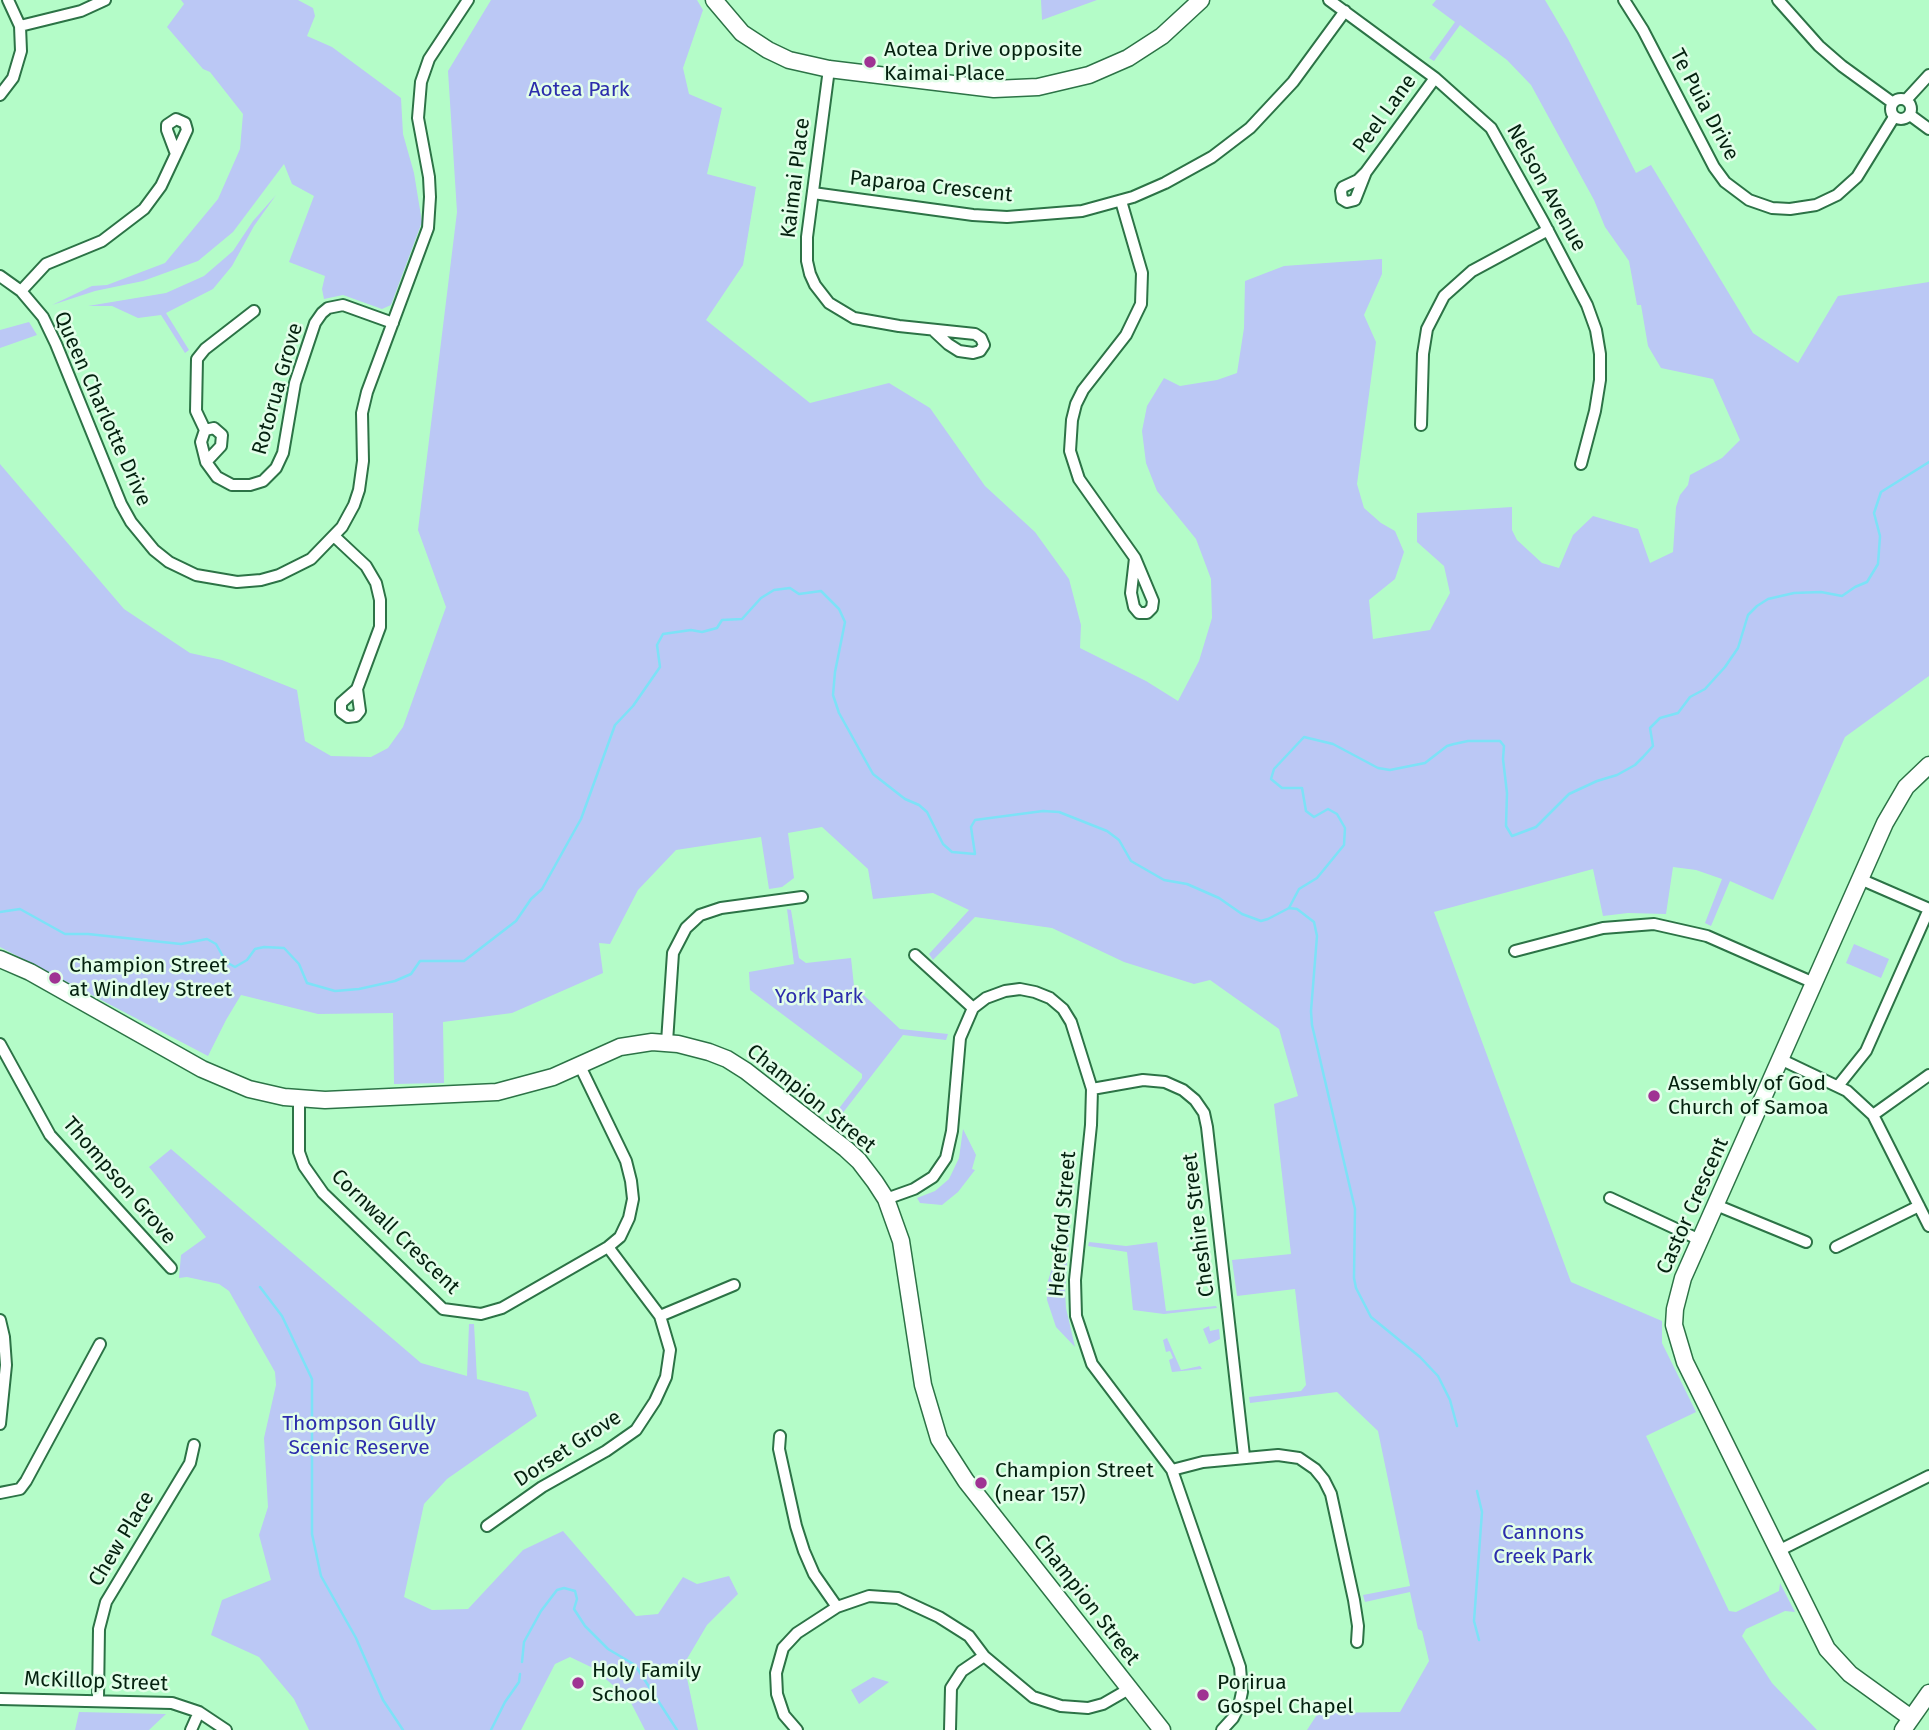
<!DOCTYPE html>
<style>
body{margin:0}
canvas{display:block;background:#b4fcc8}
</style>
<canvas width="1929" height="1730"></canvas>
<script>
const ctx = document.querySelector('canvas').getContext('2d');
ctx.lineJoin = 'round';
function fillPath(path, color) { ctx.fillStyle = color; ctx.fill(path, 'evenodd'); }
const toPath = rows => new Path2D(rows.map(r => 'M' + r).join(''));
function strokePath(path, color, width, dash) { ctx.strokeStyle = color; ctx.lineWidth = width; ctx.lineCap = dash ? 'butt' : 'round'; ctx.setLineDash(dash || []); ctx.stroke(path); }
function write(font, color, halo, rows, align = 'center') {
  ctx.font = font + ' "Fira Sans",sans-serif'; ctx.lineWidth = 5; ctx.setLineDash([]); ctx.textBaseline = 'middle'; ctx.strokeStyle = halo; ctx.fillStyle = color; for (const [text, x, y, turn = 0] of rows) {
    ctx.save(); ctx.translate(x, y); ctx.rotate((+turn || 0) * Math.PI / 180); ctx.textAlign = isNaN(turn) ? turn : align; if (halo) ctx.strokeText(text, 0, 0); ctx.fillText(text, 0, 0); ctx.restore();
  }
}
fillPath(toPath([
 [181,0,298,0,313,8,315,16,307,36,332,47,401,98,403,134,414,173,422,222,391,305,382,309,343,295,324,299,322,289,325,276,289,262,314,196,292,184,284,164,233,232,198,261,143,281,95,291,52,305,92,286,107,285,165,263,218,199,240,149,243,114,210,72,203,69,167,27,184,4],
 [491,0,697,0,703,10,683,68,689,94,722,108,707,174,756,187,743,265,706,320,810,403,889,383,930,408,985,486,1035,532,1069,579,1081,625,1080,648,1146,681,1178,701,1199,661,1212,618,1211,579,1196,539,1157,491,1146,463,1142,431,1147,406,1164,378,1180,386,1217,380,1237,373,1244,328,1245,281,1284,266,1382,259,1382,274,1364,315,1376,342,1357,484,1364,508,1381,523,1395,531,1404,552,1395,579,1369,600,1373,639,1430,630,1450,593,1444,566,1417,542,1417,513,1512,507,1512,530,1517,540,1542,563,1559,568,1573,535,1593,516,1638,529,1650,563,1673,552,1676,507,1680,495,1688,485,1690,475,1722,458,1740,440,1713,379,1661,368,1648,346,1641,305,1637,305,1629,261,1605,227,1594,200,1531,85,1507,60,1460,25,1434,61,1429,58,1455,22,1432,5,1436,0,1545,0,1568,39,1636,173,1651,165,1753,333,1798,363,1838,296,1929,282,1929,676,1845,737,1773,900,1730,881,1711,926,1705,923,1722,879,1696,870,1673,867,1666,914,1628,913,1603,916,1593,869,1434,912,1571,1282,1662,1321,1662,1343,1696,1412,1646,1436,1729,1611,1736,1612,1779,1591,1780,1583,1795,1612,1785,1611,1746,1629,1742,1636,1772,1683,1817,1730,1307,1730,1318,1713,1400,1712,1429,1661,1422,1631,1418,1629,1410,1592,1365,1602,1363,1595,1410,1586,1378,1431,1337,1392,1250,1403,1249,1397,1301,1391,1306,1385,1295,1289,1237,1296,1232,1260,1291,1254,1274,1104,1298,1096,1279,1029,1210,980,1194,984,1124,962,1052,928,975,917,933,960,929,954,969,910,933,893,873,899,868,869,822,827,788,833,794,878,782,887,769,889,761,837,676,850,638,890,610,944,599,943,603,973,512,1013,443,1022,444,1083,394,1084,393,1013,318,1014,241,995,226,1020,208,1056,0,947,0,464,124,609,190,653,222,660,297,690,305,741,331,756,371,757,388,748,403,727,446,607,418,530,457,212,448,71],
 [1041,0,1097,0,1042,20],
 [276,195,254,226,232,266,213,289,166,313,189,350,185,353,161,315,138,318,112,306,88,306,166,293,204,276,233,251,253,221],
 [29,322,37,335,0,348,0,330],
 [787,909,791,910,799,958,806,963,851,958,854,986,900,1029,948,1034,946,1040,903,1035,835,1123,831,1119,862,1078,862,1074,750,990,749,972,794,964],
 [1854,944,1889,959,1881,978,1846,963],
 [963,1129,976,1155,972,1169,975,1170,958,1192,942,1205,920,1203,917,1198,935,1191,949,1179,959,1158],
 [171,1149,421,1363,467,1376,469,1324,474,1324,477,1379,528,1392,537,1416,447,1479,424,1504,404,1597,432,1610,468,1609,523,1550,563,1531,636,1616,658,1614,683,1577,697,1584,729,1576,738,1594,707,1625,684,1664,698,1730,645,1730,629,1699,593,1668,570,1657,555,1664,521,1730,309,1730,294,1699,259,1657,211,1635,222,1600,271,1580,259,1535,268,1507,264,1438,276,1385,275,1372,229,1291,219,1284,187,1277,179,1278,181,1255,206,1237,149,1167],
 [1070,1224,1065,1291,1066,1308,1075,1347,1056,1327,1047,1300,1047,1284,1052,1268],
 [1089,1242,1126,1246,1157,1242,1166,1311,1216,1306,1217,1308,1164,1314,1133,1310,1127,1252,1088,1246],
 [1209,1326,1210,1331,1219,1329,1220,1339,1209,1344,1203,1329],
 [1167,1338,1181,1370,1200,1366,1202,1369,1172,1372,1169,1360,1173,1358,1170,1351,1166,1352,1163,1340],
 [873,1677,889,1682,859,1704,851,1690],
 [79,1712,166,1714,149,1730,75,1730]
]), '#bbc8f5');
strokePath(toPath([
 [1289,908,1297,909,1314,922,1317,936,1311,1011,1312,1025,1355,1209,1354,1278,1356,1288,1371,1317,1420,1357,1438,1376,1450,1400,1457,1426],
 [0,912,20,909,65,934,88,934,181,944,207,939,216,944,226,962,235,967,247,960,255,949,264,947,284,948,299,964,307,983,335,991,359,989,395,981,411,974,420,961,464,961,516,921,531,899,542,889,581,819,615,725,633,706,660,667,657,645,663,634,691,630,702,632,717,628,722,620,742,619,761,598,774,590,790,588,799,594,821,591,839,609,845,622,835,672,833,695,839,713,873,774,905,799,919,805,927,812,943,844,952,852,975,854,971,827,975,820,1043,811,1059,812,1107,831,1119,840,1131,861,1164,880,1187,884,1219,898,1242,914,1261,921,1268,919,1289,908,1299,889,1317,878,1344,845,1345,828,1337,814,1328,809,1314,817,1306,811,1302,788,1282,788,1271,779,1274,769,1304,737,1333,744,1378,768,1390,770,1425,763,1447,746,1454,744,1468,741,1500,741,1504,746,1503,759,1507,793,1506,826,1512,836,1536,827,1569,794,1597,781,1617,775,1635,765,1643,757,1653,746,1650,728,1660,718,1678,713,1690,697,1705,689,1725,667,1738,648,1748,615,1757,606,1768,599,1794,593,1821,592,1842,596,1855,587,1867,582,1878,564,1880,536,1874,513,1881,492,1929,462],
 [260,1287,282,1316,312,1379,312,1534,321,1576,356,1638,383,1700,403,1730],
 [1477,1491,1482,1512,1474,1621,1479,1640],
 [522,1662,524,1642,541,1611,557,1590,564,1588,575,1591,577,1599,574,1609,585,1626,608,1649,635,1665,677,1730],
 [491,1730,505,1702,519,1682,520,1674]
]), '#7de2f7', 2.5);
const street = toPath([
 [1329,0,1435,78,1491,128,1544,223,1587,305,1596,330,1600,354,1600,380,1595,411,1581,464],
 [1624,0,1643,30,1714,167,1725,182,1749,200,1772,208,1790,209,1816,205,1837,195,1857,177,1894,117],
 [1778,0,1819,46,1842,66,1893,103],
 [20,26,81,11,105,0],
 [829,69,807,237,807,261,810,274,815,285,829,303,854,318,899,326,975,334,981,338,984,345,980,351,973,353,959,351,948,344,933,330],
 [0,95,13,78,21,51,20,26,8,0],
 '1891 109a10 10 0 1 1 20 0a10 10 0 1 1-20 0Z',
 [1906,100,1929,75],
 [1910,115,1929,129],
 [1366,172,1358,180,1343,187,1341,191,1342,199,1347,202,1355,200,1366,172,1435,78],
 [813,193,973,215,1007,217,1082,211,1133,197,1165,183,1212,157,1250,128,1293,82,1345,11],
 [1121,201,1142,273,1141,304,1126,335,1083,390,1076,404,1072,420,1070,451,1079,479,1135,558,1153,601,1152,608,1147,613,1139,613,1134,607,1131,593,1135,558],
 [0,276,21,291,43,317,56,344,121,504,131,522,154,550,169,562,196,575,237,582,261,580,279,575,311,559,342,527,354,505,359,490,363,461,362,413,367,392,428,228,430,197,429,177,418,118,421,82,429,59,468,0],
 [21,291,46,264,102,241,144,209,161,186,176,154,167,130,167,125,176,119,185,123,187,130,176,154],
 [1421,425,1423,354,1427,329,1444,296,1472,271,1548,230],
 [205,430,196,411,197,359,205,349,254,311],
 [206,462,221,446,222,435,214,428,205,430,201,442,206,462,217,477,232,485,250,485,263,481,276,468,283,453,295,383,315,323,322,313,328,308,343,305,393,323],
 [335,537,366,566,376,583,380,600,380,627,357,689,360,711,356,716,348,717,341,712,341,703,357,689],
 [1860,879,1929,909],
 [1515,951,1603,928,1654,924,1707,936,1814,983],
 [915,955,973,1008],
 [667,1042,673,953,686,928,700,915,721,908,802,897],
 [0,1044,50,1135,171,1268],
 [1780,1059,1847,1091,1873,1115,1929,1226],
 [1838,1086,1866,1051,1929,909],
 [1092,1089,1143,1080,1165,1082,1183,1090,1195,1100,1204,1113,1207,1127,1244,1456],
 [299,1099,299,1152,304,1166,323,1193,443,1309,481,1314,502,1308,608,1247,620,1237,629,1218,633,1199,631,1181,626,1161,579,1064],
 [1873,1115,1929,1075],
 [1610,1198,1700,1240],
 [886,1199,914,1189,933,1177,946,1158,952,1131,960,1038,973,1008,986,998,1005,991,1020,989,1035,992,1050,998,1063,1009,1071,1022,1092,1089,1091,1125,1075,1280,1076,1316,1092,1364,1172,1470,1240,1667,1242,1692,1239,1706,1233,1718,1222,1730],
 [1716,1205,1806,1242],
 [1836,1247,1919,1206],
 [660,1316,734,1285],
 [0,1320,4,1337,6,1365,0,1424],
 [780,1436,779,1449,796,1526,804,1551,814,1574,837,1607],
 [1172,1470,1203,1462,1278,1455,1299,1458,1315,1469,1324,1480,1331,1494,1354,1600,1358,1626,1357,1642],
 [0,1493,20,1489,26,1481,100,1344],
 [487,1526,542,1487,606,1451,636,1430,655,1401,666,1377,670,1350,660,1316,608,1247],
 [1778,1551,1929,1476],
 [0,1699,172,1703,199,1712,226,1730],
 [98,1699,99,1629,106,1602,190,1463,194,1445],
 [191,1730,199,1712],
 [797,1730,784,1715,777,1694,776,1673,783,1648,797,1633,837,1607,869,1596,898,1598,939,1617,969,1636,984,1656,1033,1697,1061,1706,1088,1708,1103,1704,1129,1689],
 [950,1730,951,1688,962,1671,984,1656]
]);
const secondary = toPath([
 [714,0,742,33,768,50,789,60,829,69,994,89,1038,87,1089,75,1128,58,1162,36,1201,0],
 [0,959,30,972,202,1069,249,1089,284,1097,325,1100,497,1092,553,1077,620,1047,652,1042,678,1044,709,1052,727,1059,746,1071,846,1149,859,1161,875,1182,886,1199,901,1241,923,1385,939,1439,966,1481,1162,1730],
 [1911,1718,1850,1674,1827,1649,1685,1362,1674,1325,1675,1309,1683,1278,1885,823,1906,787,1929,765],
 [1903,1730,1929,1693]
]);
strokePath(street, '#2c7346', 14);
strokePath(secondary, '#2c7346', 19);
strokePath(street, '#fff', 10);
strokePath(secondary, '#fff', 16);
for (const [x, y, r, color] of [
 [870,62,7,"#9f3393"],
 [55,978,7,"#9f3393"],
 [1654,1096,7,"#9f3393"],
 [981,1483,7,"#9f3393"],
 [578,1683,7,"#9f3393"],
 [1203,1695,7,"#9f3393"]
]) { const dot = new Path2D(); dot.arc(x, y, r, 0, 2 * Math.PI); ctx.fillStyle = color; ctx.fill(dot); strokePath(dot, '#e2fee9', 2.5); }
write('21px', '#04210f', '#e2fee9', [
 ["Aotea Drive opposite",884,50],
 ["Kaimai Place",884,74],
 ["Champion Street",69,966],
 ["at Windley Street",69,990],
 ["Assembly of God",1668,1084],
 ["Church of Samoa",1668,1108],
 ["Champion Street",995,1471],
 ["(near 157)",995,1495],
 ["Holy Family",592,1671],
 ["School",592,1695],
 ["Porirua",1217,1683],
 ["Gospel Chapel",1217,1707]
], 'left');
write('21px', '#2c2dac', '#e2fee9', [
 ["Aotea Park",579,90],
 ["York Park",819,997],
 ["Thompson Gully",359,1424],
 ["Scenic Reserve",359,1448],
 ["Cannons",1543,1533],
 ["Creek Park",1543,1557]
]);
write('21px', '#04210f', '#e2fee9', [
 ["Te Puia Drive",1704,105,62],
 ["Peel Lane",1385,114,-54],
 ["Kaimai Place",796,178,-83],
 ["Paparoa Crescent",931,187,6],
 ["Nelson Avenue",1546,188,61],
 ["Rotorua Grove",278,389,-74],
 ["Queen Charlotte Drive",102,409,66],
 ["Champion Street",811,1099,39],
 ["Thompson Grove",119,1181,49],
 ["Castor Crescent",1693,1206,-66],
 ["Hereford Street",1063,1224,-85],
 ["Cheshire Street",1199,1225,-97],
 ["Cornwall Crescent",395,1232,44],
 ["Dorset Grove",568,1449,-33],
 ["Chew Place",122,1539,-59],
 ["Champion Street",1086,1600,52],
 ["McKillop Street",96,1682,2]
]);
</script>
